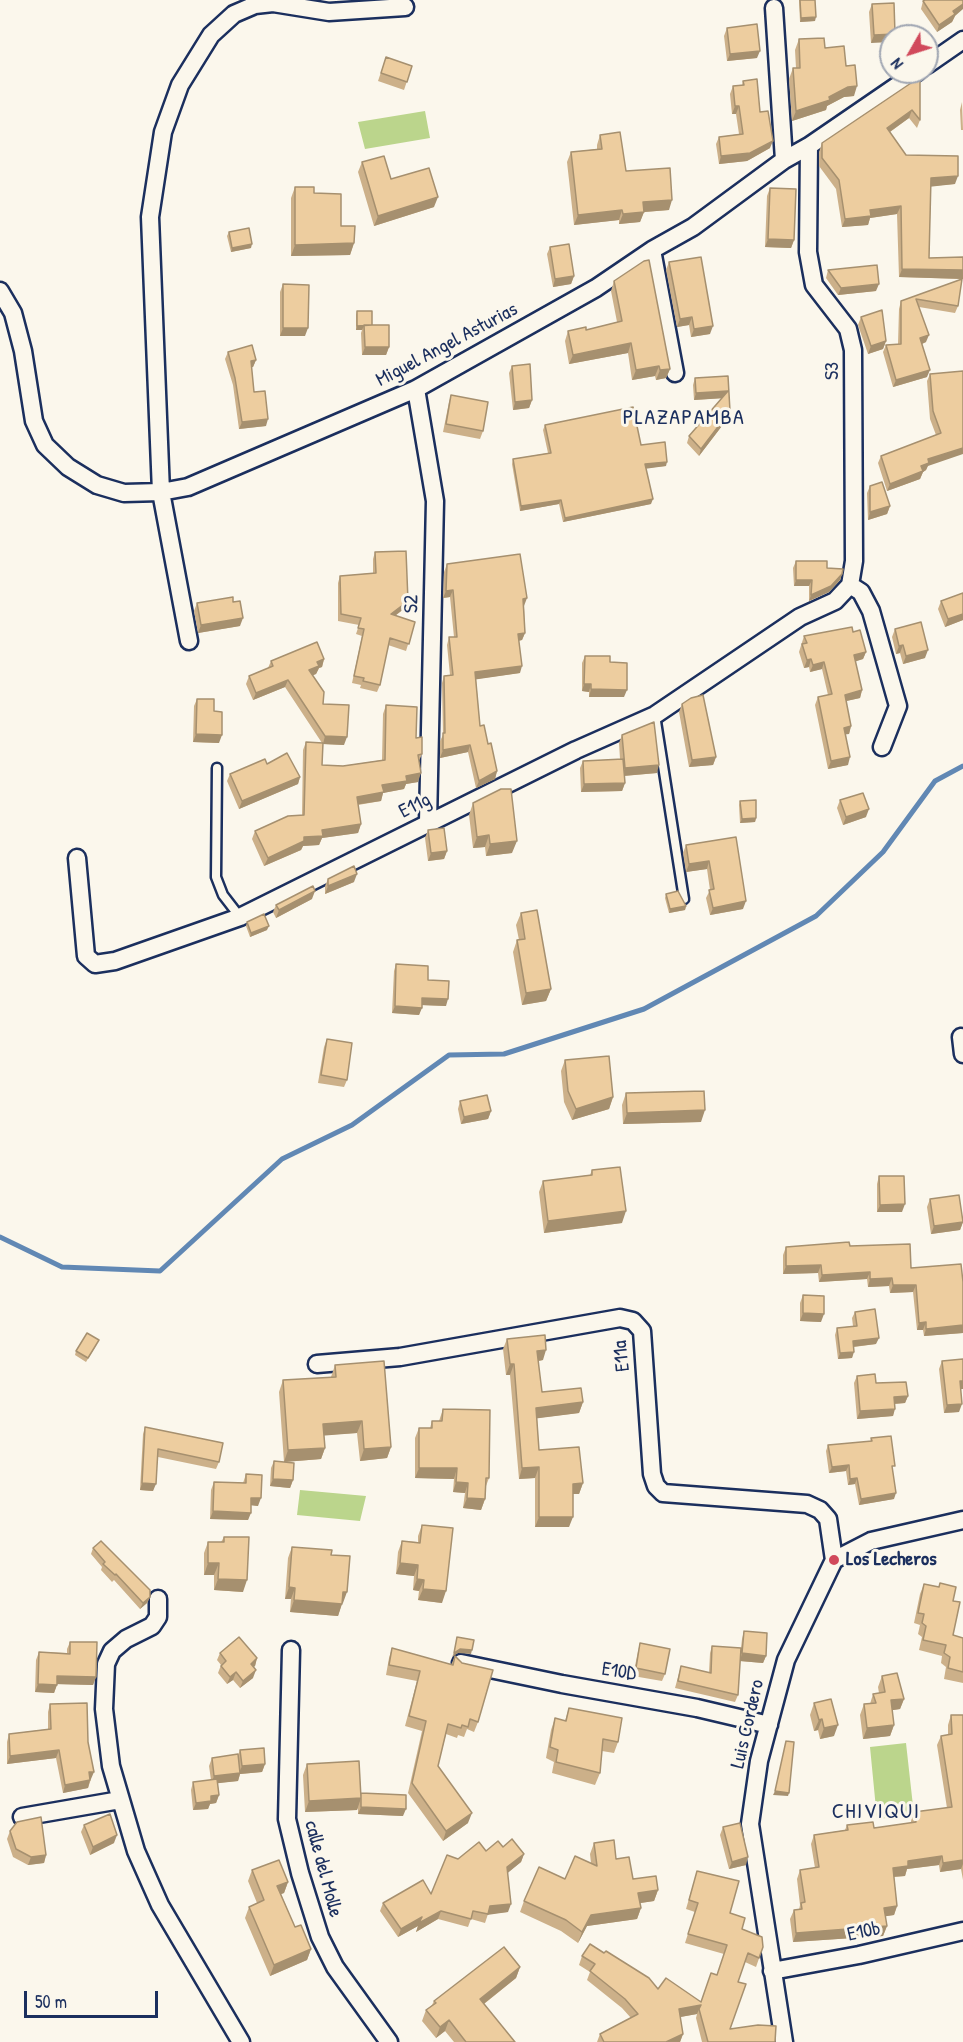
<!DOCTYPE html>
<style>
body{margin:0}
#map{position:relative;width:963px;height:2042px;overflow:hidden;background:#fbf7ec;font-family:"Patrick Hand",sans-serif}
canvas{display:block}
.north{position:absolute;left:879px;top:24px;width:60px;height:60px;box-sizing:border-box;background:#fbf7ec;border:2px solid #a1a7b3;border-radius:50%;rotate:231deg;font-size:16px;font-weight:700;line-height:24px;text-align:center;color:#1b2f5e}
.north::after{content:'';display:block;margin:auto;width:21px;height:27px;background:#d1495b;clip-path:polygon(50% 0,100% 100%,50% 72%,0 100%)}
.scale{position:absolute;left:24px;top:1991px;width:134px;height:27px;box-sizing:border-box;border:3px solid #1b2f5e;border-top:0;padding-left:8px;font-size:18px;line-height:21px;white-space:nowrap;color:#1b2f5e;-webkit-text-stroke:4px #fbf7ec;paint-order:stroke}
</style>
<div id="map">
<canvas width="963" height="2042"></canvas>
<div class="north">N</div>
<div class="scale">50 m</div>
</div>
<script>
const ctx = document.querySelector('canvas').getContext('2d');
ctx.lineJoin = 'round';
function fillPath(path, color) { ctx.fillStyle = color; ctx.fill(path, 'evenodd'); }
const toPath = rows => new Path2D(rows.map(r => 'M' + r).join(''));
function strokePath(path, color, width, dash) { ctx.strokeStyle = color; ctx.lineWidth = width; ctx.lineCap = dash ? 'butt' : 'round'; ctx.setLineDash(dash || []); ctx.stroke(path); }
function write(font, color, halo, rows, align = 'center') {
  ctx.font = font + ' "Patrick Hand",sans-serif'; ctx.lineWidth = 6; ctx.setLineDash([]); ctx.textBaseline = 'middle'; ctx.strokeStyle = halo; ctx.fillStyle = color; for (const [text, x, y, turn = 0] of rows) {
    ctx.save(); ctx.translate(x, y); ctx.rotate((+turn || 0) * Math.PI / 180); ctx.textAlign = isNaN(turn) ? turn : align; if (halo) ctx.strokeText(text, 0, 0); ctx.fillText(text, 0, 0); ctx.restore();
  }
}
fillPath(toPath([
 [425,111,430,138,365,149,358,122],
 [300,1490,366,1496,360,1521,297,1515],
 [906,1743,914,1815,877,1819,870,1747]
]), '#bbd58c');
strokePath(toPath([
 [0,1237,62,1267,160,1271,282,1159,352,1125,449,1055,504,1054,644,1009,816,916,883,852,935,781,963,766]
]), '#6188b4', 5);
const service = toPath([
 [655,715,684,899],
 [217,768,216,877,223,895,240,917]
]);
const minor = toPath([
 [774,8,784,160],
 [927,65,963,40],
 [652,250,675,373],
 [0,291,13,313,23,351,34,421,45,445,68,467,97,485,124,493,161,492,188,487,416,389,596,288,652,250,693,227,784,160,809,146,917,72],
 [416,389,435,501,428,822],
 [850,585,861,592,871,611,898,706,882,747],
 [189,641,161,492,150,217,163,132,180,85,211,35,234,14,255,5,273,3,329,12,405,7],
 [77,858,86,956,95,964,115,961,240,917,576,750,655,715,800,617,835,601,850,585,854,561,853,350,848,329,814,285,808,252,809,146],
 [961,1037,963,1054],
 [317,1364,400,1357,620,1318,633,1321,642,1331,652,1474,656,1486,663,1493,807,1504,820,1510,828,1519,834,1560],
 [158,1599,158,1617,152,1626,126,1639,112,1651,106,1664,104,1709,111,1766,136,1851,160,1905,241,2042],
 [291,1650,287,1819,300,1873,320,1937,335,1967,389,2042],
 [461,1663,562,1684,697,1708,769,1725],
 [22,1817,120,1800],
 [772,1971,859,1955,963,1931],
 [784,2042,750,1824,759,1761,786,1660,834,1560,871,1541,963,1520]
]);
strokePath(service, '#1b2f5e', 13);
strokePath(minor, '#1b2f5e', 21);
strokePath(service, '#fbf7ec', 8);
strokePath(minor, '#fbf7ec', 16);
fillPath(toPath([
 [799,0,815,0,815,21,800,22],
 [923,1,955,16,952,22,937,32,921,9],
 [872,4,895,34,895,36,891,36,871,43,869,12],
 [727,28,757,58,727,61,724,36],
 [799,39,825,48,846,66,854,96,844,97,827,106,826,110,792,121,789,79,793,68,796,68,795,50],
 [386,57,412,66,404,90,378,81],
 [920,77,920,120,917,128,909,118,890,132,906,155,955,184,931,186,929,258,963,257,963,279,899,277,897,214,870,218,868,225,842,227,836,189,819,166,819,152,822,143],
 [743,81,760,112,770,148,747,161,719,164,716,144,719,137,739,134,736,114,732,114,730,94,733,86,742,85],
 [962,102,963,130,961,130,960,110],
 [600,135,626,171,669,210,644,212,640,222,619,224,619,220,574,225,567,162,571,152,597,149,597,145],
 [362,162,391,179,434,207,374,226,358,172],
 [295,187,314,193,341,226,354,243,350,255,291,256,291,198],
 [770,188,794,240,791,248,765,247,767,196],
 [229,232,251,248,231,252,227,236],
 [550,247,574,276,571,284,553,287,547,254],
 [669,262,710,334,691,337,689,325,677,327,666,270],
 [828,270,876,291,838,295,826,278],
 [962,279,958,306,955,313,919,307,926,342,922,344,927,377,893,387,883,352,886,345,898,344,899,309,901,301],
 [614,281,670,369,666,378,656,380,655,376,632,380,628,353,569,364,565,341,568,331,586,330,617,322,611,291],
 [283,284,305,336,280,336,280,292],
 [357,311,372,325,389,347,386,355,362,355,361,333,362,330,356,330,356,315],
 [861,317,886,341,883,349,868,354,858,325],
 [228,352,256,360,253,367,251,367,254,392,266,426,239,429,233,385,225,359],
 [512,366,532,400,529,408,513,410,509,373],
 [963,371,926,470,923,472,920,479,887,491,878,463,881,456,936,435,930,419,927,381,930,374],
 [728,376,730,411,728,418,699,456,687,443,689,436,722,398,694,400,693,385,695,378],
 [451,395,483,431,480,439,443,432,449,402],
 [545,425,641,445,666,466,646,468,651,504,563,522,559,504,520,511,512,464,513,459,548,453,543,430],
 [870,486,890,506,887,514,868,520,867,493],
 [375,552,405,608,395,616,415,622,406,651,388,645,380,685,377,692,360,688,361,685,352,683,362,636,356,634,359,625,338,621,338,583,340,576,373,573,373,559],
 [796,561,827,568,842,574,840,580,829,592,809,601,809,586,794,586,793,568],
 [447,564,524,606,525,633,522,640,519,641,520,673,476,679,480,726,488,744,497,771,495,779,476,788,468,752,440,758,440,741,443,735,442,683,444,676,450,675,447,645,449,637,454,637,450,597,443,598,444,572],
 [963,593,963,620,945,627,938,609,941,601],
 [233,602,240,626,198,633,194,611,197,603],
 [895,629,925,658,903,664,900,653,896,654,892,637],
 [853,632,866,652,863,659,855,661,862,690,860,698,846,701,851,726,849,734,846,734,848,765,828,769,815,705,818,697,828,695,822,669,810,672,809,667,804,668,799,652,804,636],
 [585,656,610,662,624,697,589,697,589,692,582,691,582,663],
 [324,659,322,667,319,668,316,674,313,675,323,704,344,745,323,744,322,765,343,766,382,760,383,714,386,705,416,738,422,754,419,761,418,782,406,784,404,789,383,793,381,801,358,805,361,824,358,833,322,838,319,845,303,846,301,850,264,866,252,839,255,831,302,815,303,750,306,742,322,743,285,687,253,700,246,684,249,676,268,668,271,661],
 [197,699,214,711,219,743,193,742,194,706],
 [682,704,716,757,713,765,689,767,679,712],
 [622,735,657,773,624,776,625,783,622,791,581,792,580,768,583,761,620,759,619,743],
 [267,764,300,777,298,784,239,809,227,781,230,774],
 [840,800,866,817,843,825,837,808],
 [740,801,756,818,755,822,740,823,739,805],
 [473,803,512,853,486,856,485,847,473,848,469,815],
 [428,830,447,851,444,859,428,861,425,838],
 [736,837,743,909,710,915,706,898,710,890,707,869,686,872,683,853,686,845],
 [328,879,354,882,325,894,325,886],
 [666,894,686,906,685,910,669,913,665,898],
 [312,899,276,918,273,912,276,905],
 [521,913,551,989,546,1001,522,1005,513,952,517,940,519,940,516,925],
 [247,922,267,930,250,937,246,926],
 [396,964,428,980,446,1006,422,1005,419,1015,392,1013,394,971],
 [327,1039,347,1080,344,1087,318,1083,324,1047],
 [565,1060,613,1097,609,1109,572,1120,564,1102,561,1071],
 [626,1093,701,1122,623,1124,622,1105],
 [460,1101,491,1111,488,1119,461,1124,458,1109],
 [592,1170,622,1223,544,1233,539,1192,543,1181,590,1175],
 [879,1176,902,1212,877,1212,877,1184],
 [930,1199,963,1222,960,1230,931,1234,927,1207],
 [850,1246,911,1268,963,1282,963,1333,924,1336,923,1330,917,1330,913,1292,890,1293,889,1286,868,1287,867,1279,819,1282,818,1273,783,1274,783,1255,786,1247],
 [803,1295,821,1322,800,1321,800,1303],
 [855,1312,876,1344,854,1347,852,1358,838,1359,835,1335,837,1328,853,1326,852,1318],
 [507,1339,543,1360,538,1361,542,1392,583,1402,579,1413,537,1418,539,1450,583,1483,579,1494,573,1494,569,1527,535,1527,535,1478,519,1479,510,1375,506,1375,503,1349],
 [97,1344,86,1362,75,1355,76,1351],
 [942,1361,963,1389,960,1389,959,1412,944,1413,939,1369],
 [335,1365,391,1447,387,1458,360,1461,357,1433,324,1435,325,1448,321,1459,284,1462,279,1392,283,1380,331,1377],
 [857,1376,908,1396,905,1403,895,1404,893,1416,857,1419,854,1383],
 [443,1409,489,1478,486,1486,485,1499,481,1510,463,1508,465,1493,453,1492,454,1479,415,1478,415,1438,419,1428,430,1428,432,1421,439,1421],
 [145,1427,219,1462,216,1469,158,1457,153,1491,140,1490,143,1434],
 [871,1438,893,1472,894,1499,859,1505,855,1484,848,1485,846,1471,829,1473,826,1451,828,1445,870,1442],
 [274,1461,293,1480,290,1488,270,1486,271,1468],
 [246,1474,258,1506,251,1505,248,1520,210,1519,211,1490,214,1482,243,1483],
 [422,1525,442,1603,418,1600,419,1591,413,1590,414,1576,396,1574,398,1552,402,1541,418,1542,418,1536],
 [224,1537,243,1592,214,1590,214,1575,204,1575,204,1553,208,1542,221,1542],
 [292,1547,331,1555,343,1603,342,1603,338,1616,290,1612,291,1599,285,1599,288,1558],
 [93,1548,150,1597,147,1603,140,1609,114,1580,112,1582,101,1570,102,1567,91,1554],
 [940,1583,953,1601,953,1635,963,1638,963,1683,944,1679,946,1667,941,1663,942,1656,919,1650,922,1637,918,1634,920,1625,914,1623,920,1594,924,1584,939,1587],
 [744,1631,766,1656,763,1663,740,1661,738,1695,735,1702,675,1688,681,1666,709,1673,710,1653,712,1646,741,1648,742,1639],
 [70,1642,96,1677,93,1685,57,1684,54,1693,35,1692,36,1660,39,1652,67,1653,67,1649],
 [640,1643,665,1674,662,1681,633,1676,638,1651],
 [392,1648,451,1665,455,1656,478,1722,474,1732,467,1729,464,1737,458,1735,457,1738,446,1734,438,1766,468,1823,443,1841,408,1793,422,1731,405,1726,417,1681,386,1675,389,1658],
 [220,1653,257,1658,255,1666,253,1667,253,1678,240,1688,233,1680,227,1684,218,1673,221,1665,217,1660],
 [882,1676,904,1699,900,1709,892,1710,894,1725,890,1736,863,1739,860,1715,864,1704,870,1704,873,1694,879,1693,878,1687],
 [814,1703,834,1736,820,1739,818,1730,814,1731,810,1715],
 [50,1704,88,1742,91,1779,88,1788,63,1793,56,1758,7,1764,7,1742,9,1734,48,1729,48,1712],
 [569,1708,618,1742,614,1753,602,1751,600,1773,595,1785,552,1773,554,1762,546,1758,551,1730,555,1718,565,1721],
 [951,1715,963,1715,963,1880,961,1869,940,1872,939,1865,907,1869,905,1876,894,1877,897,1906,894,1915,885,1916,887,1926,883,1936,793,1942,790,1919,794,1910,799,1910,800,1905,797,1879,800,1870,815,1868,811,1844,814,1835,845,1830,847,1825,874,1828,911,1823,911,1821,914,1812,947,1808,937,1745,941,1736,948,1735,948,1725],
 [240,1750,265,1764,262,1772,240,1774,238,1781,217,1783,219,1795,216,1803,210,1804,208,1809,193,1810,191,1790,193,1782,211,1780,209,1766,212,1758,238,1755],
 [307,1764,361,1793,403,1816,358,1814,358,1808,357,1810,305,1812,303,1775],
 [84,1825,114,1843,90,1855,81,1832],
 [723,1827,746,1865,729,1869,720,1835],
 [10,1831,46,1855,44,1863,28,1865,13,1857,7,1839],
 [594,1843,616,1859,633,1879,658,1890,654,1901,640,1903,641,1908,637,1919,587,1926,578,1943,561,1931,520,1912,524,1901,591,1863,590,1854],
 [503,1847,524,1854,521,1862,507,1873,508,1912,488,1914,485,1923,471,1919,468,1927,438,1919,416,1932,418,1926,398,1937,380,1911,383,1903,431,1894,458,1859],
 [252,1870,288,1882,284,1893,281,1894,295,1927,311,1949,307,1960,270,1976,245,1918,249,1907,257,1903,248,1881],
 [697,1871,742,1929,763,1947,756,1967,745,1962,738,1982,730,2029,775,2042,702,2042,696,2018,697,2014,680,2017,683,2034,680,2042,597,2042,600,2034,631,2018,622,2008,587,1980,590,1972,579,1965,582,1956,658,1989,701,2002,717,1975,724,1954,685,1943,695,1912,686,1909],
 [520,1967,516,1978,484,2004,515,2042,454,2042,445,2031,436,2038,422,2021,426,2010,432,2005,434,2001]
]), '#ccb089');
fillPath(toPath([
 [963,4,963,9,955,16,952,22,937,32,939,25,953,11],
 [816,17,815,21,800,22,801,18],
 [895,34,895,36,891,36,891,42,871,43,874,35],
 [760,51,757,58,727,61,730,54],
 [857,86,854,96,844,97,827,106,826,110,792,121,796,111,829,97,848,87],
 [735,106,739,106,736,114,732,114],
 [912,110,909,118,884,136,887,128],
 [773,141,770,148,747,161,719,164,721,156],
 [958,176,955,184,928,187,931,178],
 [438,197,434,207,374,226,378,216],
 [672,200,669,210,644,212,640,222,619,224,623,214,643,202],
 [901,206,897,214,870,218,868,225,842,227,845,219,870,210],
 [622,210,619,220,574,225,578,215],
 [768,239,794,240,791,248,765,247],
 [354,243,350,255,291,256,295,245],
 [252,244,251,248,231,252,232,248],
 [902,269,963,270,963,279,899,277],
 [574,276,571,284,553,287,555,279],
 [879,284,876,291,838,295,841,288],
 [692,317,689,325,677,327,680,319],
 [357,326,364,326,362,330,356,330],
 [713,326,710,334,691,337,694,329],
 [283,328,308,328,305,336,280,336],
 [929,335,926,342,917,346,920,338],
 [886,341,883,349,868,354,871,346],
 [631,343,628,353,569,364,573,355],
 [365,347,389,347,386,355,362,355],
 [256,360,253,367,248,368,251,361],
 [659,366,655,376,632,380,636,370],
 [670,369,666,378,656,380,660,370],
 [930,370,927,377,893,387,896,380],
 [728,391,726,398,694,400,696,393],
 [532,400,529,408,513,410,515,402],
 [730,411,728,418,699,456,701,449],
 [268,419,266,426,239,429,242,422],
 [963,448,963,454,928,466,926,470,923,472,920,479,887,491,890,484,921,466,928,459],
 [667,462,666,466,644,469,645,464],
 [653,499,651,504,563,522,565,518],
 [561,500,559,504,520,511,521,506],
 [890,506,887,514,868,520,870,512],
 [842,574,840,580,829,592,809,601,811,595],
 [796,580,812,580,809,586,794,586],
 [453,590,450,597,443,598,446,591],
 [527,598,524,606,520,606,523,599],
 [408,601,405,608,388,621,391,614],
 [963,614,963,620,945,627,948,619],
 [243,618,240,626,198,633,201,625],
 [525,633,522,640,515,641,518,634],
 [903,645,900,653,896,654,899,646],
 [928,650,925,658,903,664,906,656],
 [866,652,863,659,851,663,854,655],
 [324,659,322,667,319,668,316,674,306,678,309,670,317,662],
 [811,659,809,667,804,668,807,660],
 [824,662,822,669,810,672,813,665],
 [522,666,520,673,472,680,475,672],
 [288,680,285,687,253,700,256,693],
 [584,684,591,684,589,692,582,691],
 [591,689,627,690,624,697,589,697],
 [862,690,860,698,842,702,845,695],
 [851,726,849,734,841,735,844,728],
 [196,734,222,735,219,743,193,742],
 [325,736,347,737,344,745,323,744],
 [470,745,468,752,440,758,443,750],
 [716,757,713,765,689,767,692,760],
 [850,757,848,765,828,769,831,761],
 [659,765,657,773,622,776,625,768],
 [497,771,495,779,476,788,479,781],
 [421,773,418,782,406,784,404,789,383,793,381,801,354,805,357,797,382,785,406,776],
 [300,777,298,784,239,809,242,801],
 [625,783,622,791,581,792,584,784],
 [869,809,866,817,843,825,846,817],
 [756,818,755,822,740,823,742,819],
 [361,824,358,833,322,838,319,845,303,846,301,850,264,866,268,858,304,837,322,830],
 [489,835,485,847,473,848,477,837],
 [517,841,512,853,486,856,490,844],
 [447,851,444,859,428,861,431,853],
 [709,861,707,869,686,872,689,864],
 [357,874,354,882,325,894,328,886],
 [315,891,312,899,276,918,279,910],
 [746,901,743,909,710,915,713,908],
 [686,906,685,910,669,913,670,909],
 [269,926,267,930,250,937,251,933],
 [551,989,546,1001,522,1005,526,993],
 [422,998,448,999,446,1006,420,1005],
 [395,1006,422,1008,419,1015,392,1013],
 [613,1097,609,1109,572,1120,576,1109],
 [705,1110,701,1122,623,1124,627,1113],
 [491,1111,488,1119,461,1124,464,1117],
 [905,1204,902,1212,877,1212,880,1205],
 [626,1211,622,1223,544,1233,548,1221],
 [963,1222,960,1230,931,1234,934,1226],
 [821,1265,818,1273,783,1274,786,1266],
 [870,1272,867,1279,819,1282,822,1275],
 [892,1278,889,1286,868,1287,870,1279],
 [893,1285,916,1285,913,1292,890,1293],
 [803,1313,824,1314,821,1322,800,1321],
 [926,1322,923,1330,917,1330,919,1323],
 [963,1325,963,1333,924,1336,926,1329],
 [879,1338,876,1344,851,1347,853,1341],
 [546,1350,543,1360,533,1362,537,1351],
 [854,1352,852,1358,838,1359,840,1353],
 [510,1364,514,1364,510,1375,506,1375],
 [960,1381,963,1381,963,1389,957,1389],
 [908,1396,905,1403,891,1404,894,1397],
 [583,1402,579,1413,532,1419,536,1408],
 [962,1404,959,1412,944,1413,947,1405],
 [895,1409,893,1416,857,1419,860,1411],
 [362,1421,357,1433,319,1436,323,1424],
 [391,1447,387,1458,360,1461,364,1449],
 [325,1448,321,1459,284,1462,288,1450],
 [849,1465,846,1471,829,1473,832,1467],
 [539,1467,535,1478,519,1479,522,1468],
 [419,1468,457,1468,454,1479,415,1478],
 [857,1478,855,1484,848,1485,850,1479],
 [273,1479,293,1480,290,1488,270,1486],
 [456,1482,468,1483,465,1493,453,1492],
 [142,1483,156,1484,153,1491,140,1490],
 [583,1483,579,1494,569,1494,573,1484],
 [896,1493,894,1499,859,1505,861,1499],
 [251,1498,261,1498,258,1506,249,1505],
 [467,1498,485,1499,481,1510,463,1508],
 [213,1511,251,1513,248,1520,210,1519],
 [539,1517,573,1517,569,1527,535,1527],
 [208,1563,219,1563,214,1575,204,1575],
 [400,1563,418,1565,414,1576,396,1574],
 [218,1579,247,1580,243,1592,214,1590],
 [417,1579,424,1580,419,1591,413,1590],
 [289,1587,295,1588,291,1599,285,1599],
 [423,1589,446,1591,442,1603,418,1600],
 [343,1592,347,1592,343,1603,339,1603],
 [150,1597,147,1603,140,1609,143,1603],
 [294,1600,342,1604,338,1616,290,1612],
 [460,1649,472,1650,471,1654,458,1653,452,1657,454,1653],
 [742,1653,766,1656,763,1663,740,1661],
 [257,1658,255,1666,248,1672,251,1664],
 [256,1670,253,1678,240,1688,243,1681],
 [236,1672,233,1680,227,1684,230,1677],
 [57,1676,96,1677,93,1685,54,1684],
 [38,1684,57,1685,54,1693,35,1692],
 [904,1699,900,1709,887,1711,891,1700],
 [822,1719,818,1730,814,1731,819,1720],
 [838,1725,834,1736,820,1739,824,1728],
 [894,1725,890,1736,863,1739,867,1728],
 [59,1750,56,1758,7,1764,10,1756],
 [265,1764,262,1772,240,1774,238,1781,211,1784,214,1776,239,1773,242,1766],
 [89,1772,94,1772,91,1779,86,1780],
 [90,1780,88,1788,63,1793,65,1785],
 [775,1791,789,1793,788,1796,773,1795],
 [219,1795,216,1803,210,1804,208,1809,193,1810,196,1803,211,1796],
 [361,1798,357,1810,305,1812,309,1801],
 [361,1807,406,1809,403,1816,358,1814],
 [472,1813,468,1823,443,1841,446,1831],
 [117,1835,114,1843,90,1855,93,1847],
 [524,1854,521,1862,504,1876,507,1867],
 [46,1855,44,1863,28,1865,31,1857],
 [942,1856,939,1865,907,1869,905,1876,890,1877,893,1868,908,1861],
 [748,1857,746,1865,729,1869,732,1862],
 [963,1860,963,1864,961,1869,940,1872,943,1863],
 [288,1882,284,1893,273,1897,277,1886],
 [658,1890,654,1901,634,1904,638,1893],
 [511,1904,508,1912,487,1915,490,1906],
 [897,1906,894,1915,881,1917,884,1908],
 [641,1908,637,1919,587,1926,578,1943,582,1932,591,1915],
 [441,1911,438,1919,416,1932,418,1926,398,1937,401,1929,422,1917],
 [887,1926,883,1936,793,1942,796,1933],
 [311,1949,307,1960,270,1976,274,1965],
 [520,1967,516,1978,476,2010,480,1999],
 [701,2005,697,2014,675,2018,679,2009],
 [449,2020,445,2031,436,2038,440,2027],
 [683,2034,680,2042,666,2042]
]), '#a6906f');
const building = toPath([
 [800,0,815,0,816,17,801,18,800,0],
 [925,0,963,0,963,4,953,11,955,14,939,25,923,1,925,0],
 [894,3,895,34,874,35,872,4,894,3],
 [757,24,760,51,730,54,727,28,757,24],
 [824,38,825,48,844,46,846,66,855,65,857,86,848,87,829,97,830,100,796,111,793,68,800,68,799,39,824,38],
 [386,57,412,66,407,82,381,73,386,57],
 [920,77,920,120,912,110,887,128,906,155,958,156,958,176,931,178,929,258,963,257,963,270,902,269,901,206,870,210,871,216,845,219,839,180,822,158,822,143,920,77],
 [757,79,760,112,768,111,773,141,750,153,721,156,719,137,743,134,739,106,735,106,733,86,744,85,743,81,757,79],
 [620,132,626,171,670,168,672,200,643,202,644,212,623,214,622,210,578,215,571,152,602,149,600,135,620,132],
 [384,156,391,179,429,168,438,197,378,216,362,162,384,156],
 [295,187,314,187,314,193,341,194,341,226,355,226,354,243,295,245,295,187],
 [770,188,796,189,794,240,768,239,770,188],
 [249,228,252,244,232,248,229,232,249,228],
 [569,244,574,276,555,279,550,247,569,244],
 [701,257,713,326,694,329,692,317,680,319,669,262,701,257],
 [649,260,670,369,660,370,659,366,636,370,631,343,573,355,568,331,586,327,586,330,622,321,614,281,644,261,649,260],
 [877,265,879,284,841,288,828,270,877,265],
 [962,279,958,306,916,299,929,335,920,338,930,370,896,380,886,345,901,344,901,301,962,279],
 [283,284,309,285,308,328,283,328,283,284],
 [882,310,886,341,871,346,861,317,882,310],
 [357,311,372,311,372,325,357,326,357,311],
 [364,325,389,325,389,347,365,347,364,325],
 [252,345,256,360,251,361,254,392,265,391,268,419,242,422,235,378,228,352,252,345],
 [530,364,532,400,515,402,512,366,530,364],
 [963,371,963,448,928,459,929,463,921,466,923,471,890,484,881,456,941,433,933,411,930,374,963,371],
 [728,376,730,411,701,449,689,436,728,391,696,393,695,378,728,376],
 [451,395,488,402,483,431,446,424,451,395],
 [633,407,641,445,665,442,667,462,645,464,653,499,565,518,561,500,521,506,513,459,551,453,545,425,633,407],
 [882,482,890,506,870,512,870,486,882,482],
 [406,551,408,601,391,614,415,622,409,644,390,638,380,685,363,681,364,678,354,676,364,629,358,628,361,618,341,614,340,576,376,573,375,552,406,551],
 [520,554,527,598,523,599,525,633,518,634,522,666,475,672,480,726,484,725,488,744,491,743,497,771,479,781,470,745,443,750,443,733,445,733,444,676,453,675,449,637,457,637,453,590,446,591,447,564,520,554],
 [796,561,827,561,827,568,843,569,842,574,831,586,811,595,812,580,796,580,796,561],
 [963,593,963,614,948,619,941,601,963,593],
 [233,597,233,602,240,601,243,618,201,625,197,603,233,597],
 [921,622,928,650,906,656,903,645,899,646,895,629,921,622],
 [852,627,853,632,860,630,866,652,854,655,862,690,845,695,851,726,844,728,850,757,831,761,818,697,832,694,824,662,813,665,811,659,807,660,802,644,807,643,804,636,852,627],
 [317,642,324,659,317,662,319,666,309,670,324,692,323,704,349,705,347,737,325,736,288,680,256,693,249,676,273,666,271,661,317,642],
 [585,656,610,656,610,662,627,663,627,690,591,689,591,684,584,684,585,656],
 [703,695,716,757,692,760,682,704,691,698,703,695],
 [197,699,214,699,214,711,222,712,222,735,196,734,197,699],
 [386,705,417,707,416,738,422,737,422,754,418,755,421,773,406,776,407,781,382,785,384,792,357,797,361,824,322,830,323,836,304,837,304,841,268,858,255,831,288,816,304,815,306,742,323,743,322,765,343,766,385,760,386,705],
 [654,722,659,765,625,768,622,735,654,722],
 [287,753,300,777,242,801,230,774,265,759,267,764,287,753],
 [623,759,625,783,584,784,583,761,623,759],
 [501,789,511,789,517,841,490,844,489,835,477,837,473,803,501,789],
 [863,793,869,809,846,817,840,800,863,793],
 [756,800,756,818,742,819,740,801,756,800],
 [444,828,447,851,431,853,428,830,444,828],
 [736,837,746,901,713,908,709,890,714,889,709,861,689,864,686,845,736,837],
 [354,866,357,874,328,886,328,879,354,866],
 [313,886,315,891,279,910,276,905,313,886],
 [678,891,686,906,670,909,666,894,678,891],
 [537,910,551,989,526,993,517,940,525,939,521,913,537,910],
 [264,914,269,926,251,933,247,922,264,914],
 [396,964,428,966,428,980,449,981,448,999,422,998,422,1008,395,1006,396,964],
 [327,1039,352,1043,347,1080,321,1075,327,1039],
 [609,1056,613,1097,576,1109,568,1091,565,1060,609,1056],
 [704,1091,705,1110,627,1113,626,1093,704,1091],
 [487,1095,491,1111,464,1117,460,1101,487,1095],
 [620,1167,626,1211,548,1221,543,1181,592,1175,592,1170,620,1167],
 [879,1176,904,1176,905,1204,880,1205,879,1176],
 [959,1195,963,1222,934,1226,930,1199,959,1195],
 [849,1242,850,1246,910,1244,911,1268,961,1264,963,1282,963,1325,926,1329,926,1322,919,1323,916,1285,893,1285,892,1278,870,1279,870,1272,822,1275,821,1265,786,1266,786,1247,849,1242],
 [803,1295,824,1296,824,1314,803,1313,803,1295],
 [875,1309,879,1338,853,1341,854,1352,840,1353,837,1328,857,1326,855,1312,875,1309],
 [87,1333,99,1340,88,1358,76,1351,87,1333],
 [545,1335,546,1350,537,1351,542,1392,581,1388,583,1402,536,1408,539,1450,579,1447,583,1483,573,1484,573,1517,539,1517,539,1467,522,1468,514,1364,510,1364,507,1339,545,1335],
 [963,1359,963,1381,960,1381,962,1404,947,1405,942,1361,963,1359],
 [384,1361,391,1447,364,1449,362,1421,323,1424,325,1448,288,1450,283,1380,336,1377,335,1365,384,1361],
 [875,1374,876,1383,906,1382,908,1396,894,1397,895,1409,860,1411,857,1376,875,1374],
 [443,1409,490,1410,489,1478,486,1478,485,1499,467,1498,468,1483,456,1482,457,1468,419,1468,419,1428,432,1428,432,1421,442,1421,443,1409],
 [145,1427,223,1443,219,1462,158,1449,156,1484,142,1483,145,1427],
 [891,1436,895,1466,892,1466,896,1493,861,1499,857,1478,850,1479,849,1465,832,1467,828,1445,872,1441,871,1438,891,1436],
 [274,1461,294,1463,293,1480,273,1479,274,1461],
 [246,1474,262,1475,261,1498,251,1498,251,1513,213,1511,214,1482,246,1483,246,1474],
 [422,1525,453,1528,446,1591,423,1589,424,1580,417,1579,418,1565,400,1563,402,1541,420,1543,422,1525],
 [224,1537,249,1537,247,1580,218,1579,219,1563,208,1563,208,1542,224,1542,224,1537],
 [101,1541,150,1590,150,1597,143,1603,116,1574,115,1575,103,1564,105,1562,93,1548,101,1541],
 [292,1547,332,1550,331,1555,350,1556,347,1592,343,1592,342,1604,294,1600,295,1588,289,1587,292,1547],
 [940,1583,956,1587,953,1601,960,1602,953,1635,963,1638,963,1672,948,1668,950,1657,944,1653,946,1645,923,1640,926,1626,922,1623,924,1614,918,1613,924,1584,939,1587,940,1583],
 [744,1631,767,1633,766,1656,742,1653,744,1631],
 [239,1637,257,1658,251,1664,256,1670,243,1681,236,1672,230,1677,221,1666,226,1661,220,1653,239,1637],
 [457,1637,474,1640,472,1650,460,1649,454,1653,457,1637],
 [70,1642,97,1642,96,1677,57,1676,57,1685,38,1684,39,1652,70,1654,70,1642],
 [640,1643,670,1649,665,1674,636,1668,640,1643],
 [712,1646,741,1648,738,1695,678,1681,681,1666,711,1673,712,1646],
 [392,1648,453,1665,455,1656,462,1663,493,1670,478,1722,470,1719,468,1727,462,1725,461,1728,448,1724,438,1766,472,1813,446,1831,412,1783,426,1721,409,1716,420,1671,389,1665,392,1648],
 [897,1673,904,1699,891,1700,894,1725,867,1728,864,1704,876,1703,873,1694,885,1692,882,1676,897,1673],
 [831,1699,838,1725,824,1728,822,1719,819,1720,814,1703,831,1699],
 [87,1703,88,1742,94,1772,89,1772,90,1780,65,1785,59,1750,10,1756,9,1734,51,1729,50,1704,87,1703],
 [569,1708,622,1718,618,1742,603,1739,600,1773,556,1762,558,1750,550,1747,555,1718,566,1721,569,1708],
 [951,1715,963,1715,963,1860,943,1863,942,1856,908,1861,908,1866,893,1868,897,1906,884,1908,887,1926,796,1933,794,1910,802,1909,801,1903,805,1902,800,1870,819,1867,814,1835,848,1830,847,1825,873,1822,874,1828,916,1822,914,1812,952,1807,941,1736,952,1734,951,1715],
 [786,1741,794,1742,789,1793,775,1791,786,1741],
 [264,1748,265,1764,242,1766,240,1750,264,1748],
 [238,1754,240,1773,214,1776,212,1758,238,1754],
 [359,1761,361,1798,309,1801,307,1764,359,1761],
 [217,1779,219,1795,211,1796,211,1801,196,1803,193,1782,217,1779],
 [361,1793,406,1795,406,1809,361,1807,361,1793],
 [110,1814,117,1835,93,1847,84,1825,110,1814],
 [41,1817,46,1855,31,1857,16,1849,10,1831,17,1822,41,1817],
 [740,1823,748,1857,732,1862,723,1827,740,1823],
 [512,1839,524,1854,507,1867,511,1904,490,1906,488,1914,473,1911,471,1919,441,1911,419,1923,422,1917,401,1929,383,1903,423,1880,431,1894,447,1855,458,1859,479,1842,486,1851,498,1841,503,1847,512,1839],
 [614,1840,616,1859,629,1857,633,1879,656,1876,658,1890,638,1893,641,1908,591,1915,582,1932,566,1920,524,1901,539,1867,565,1879,575,1856,597,1866,594,1843,614,1840],
 [279,1860,288,1882,277,1886,295,1927,301,1925,311,1949,274,1965,249,1907,264,1900,252,1870,279,1860],
 [697,1871,739,1881,730,1913,745,1918,742,1929,762,1937,763,1947,759,1958,748,1953,738,1982,746,1984,730,2029,758,2025,776,2026,775,2042,708,2042,699,2009,701,2005,679,2009,683,2034,666,2042,604,2042,600,2034,638,2014,625,1999,590,1971,595,1964,582,1956,590,1944,604,1953,606,1951,649,1978,658,1989,666,1978,701,2002,711,1973,717,1975,727,1945,688,1934,698,1903,689,1900,697,1871],
 [504,1947,520,1967,480,1999,515,2042,466,2042,449,2020,440,2027,426,2010,436,2003,434,2001,504,1947]
]);
fillPath(building, '#edcd9f');
strokePath(building, '#a6906f', 1.5);
for (const [x, y, r, color] of [
 [834,1560,6,"#d1495b"]
]) { const dot = new Path2D(); dot.arc(x, y, r, 0, 2 * Math.PI); ctx.fillStyle = color; ctx.fill(dot); strokePath(dot, '#fbf7ec', 2); }
write('20px', '#1b2f5e', '#fbf7ec', [
 ["Miguel Angel Asturias",447,345,-28],
 ["S3",833,371,-90],
 ["S2",412,604,-89],
 ["E11g",415,806,-27],
 ["E11a",622,1356,-96],
 ["E10D",619,1672,9],
 ["Luis Cordero",748,1724,-77],
 ["calle del Molle",323,1869,75],
 ["E10b",864,1932,-12]
]);
write('bold 20px', '#1b2f5e', '#fbf7ec', [
 ["Los Lecheros",846,1560]
], 'left');
ctx.letterSpacing = '1.5px';
write('22px', '#1b2f5e', '#fbf7ec', [
 ["PLAZAPAMBA",684,418],
 ["CHIVIQUI",876,1812]
]);
ctx.letterSpacing = '0px';
</script>
